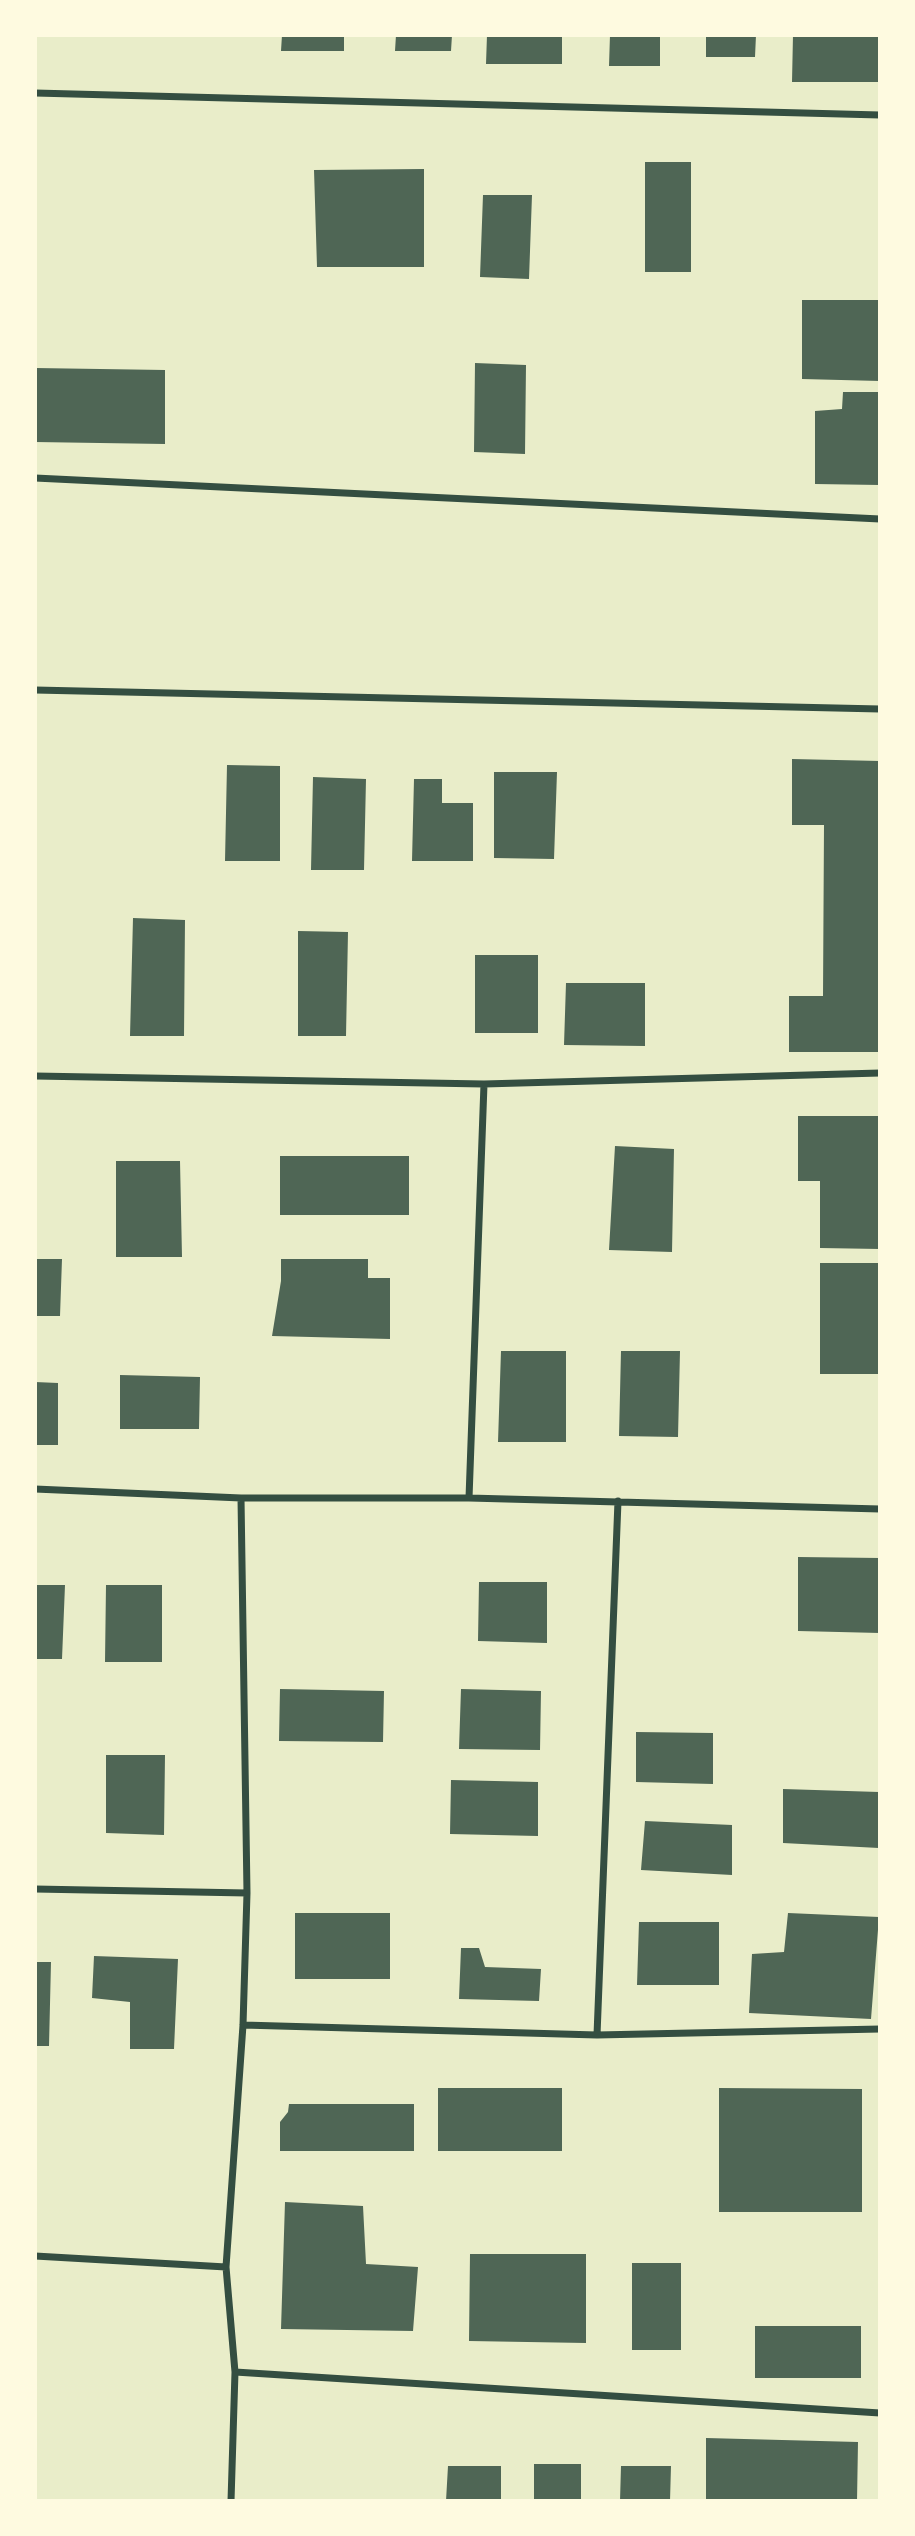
<!DOCTYPE html>
<style>
body{margin:0}
#map{position:relative;width:915px;height:2536px;overflow:hidden;background:#e9edc9;font-family:"Titillium Web",sans-serif}
canvas{display:block}
.frame{position:absolute;inset:0;border:37px solid #fefae0;pointer-events:none}
</style>
<div id="map">
<canvas width="915" height="2536"></canvas>
<div class="frame"></div>
</div>
<script>
const ctx = document.querySelector('canvas').getContext('2d');
ctx.lineJoin = 'round';
function fillPath(path, color) { ctx.fillStyle = color; ctx.fill(path, 'evenodd'); }
const toPath = rows => new Path2D(rows.map(r => 'M' + r).join(''));
function strokePath(path, color, width, dash) { ctx.strokeStyle = color; ctx.lineWidth = width; ctx.lineCap = dash ? 'butt' : 'round'; ctx.setLineDash(dash || []); ctx.stroke(path); }
fillPath(toPath([
 [282,35,344,35,344,51,281,51],
 [396,35,452,35,451,51,395,51],
 [487,35,562,35,562,64,486,64],
 [610,35,660,35,660,66,609,66],
 [706,35,756,35,755,57,706,57],
 [793,35,880,35,880,82,792,82],
 [645,162,691,162,691,272,645,272],
 [424,169,424,267,317,267,314,170],
 [483,195,532,195,529,279,480,277],
 [802,300,880,300,880,381,802,379],
 [475,363,526,365,525,454,474,452],
 [35,368,165,370,165,444,35,442],
 [843,392,880,392,880,485,815,484,815,411,842,409],
 [792,759,880,761,880,1052,789,1052,789,996,823,996,824,825,792,825],
 [227,765,280,766,280,861,225,861],
 [494,772,557,772,554,859,494,858],
 [313,777,366,779,364,870,311,870],
 [414,779,442,779,442,803,473,803,473,861,412,861],
 [133,918,185,920,184,1036,130,1036],
 [298,931,348,932,346,1036,298,1036],
 [475,955,538,955,538,1033,475,1033],
 [566,983,645,983,645,1046,564,1045],
 [798,1116,880,1116,880,1249,820,1248,820,1181,798,1181],
 [615,1146,674,1149,672,1252,609,1250],
 [280,1156,409,1156,409,1215,280,1215],
 [116,1161,180,1161,182,1257,116,1257],
 [35,1259,62,1259,60,1316,35,1316],
 [281,1259,368,1259,368,1278,390,1278,390,1339,272,1336,281,1281],
 [820,1263,880,1263,880,1374,820,1374],
 [501,1351,566,1351,566,1442,498,1442],
 [621,1351,680,1351,678,1437,619,1436],
 [120,1375,200,1377,199,1429,120,1429],
 [35,1382,58,1383,58,1445,35,1445],
 [798,1557,880,1558,880,1633,798,1631],
 [479,1582,547,1582,547,1643,478,1641],
 [35,1585,65,1585,62,1659,35,1659],
 [106,1585,162,1585,162,1662,105,1662],
 [280,1689,384,1691,383,1742,279,1741],
 [461,1689,541,1691,540,1750,459,1749],
 [636,1732,713,1733,713,1784,636,1782],
 [106,1755,165,1755,164,1835,106,1833],
 [451,1780,538,1782,538,1836,450,1834],
 [783,1789,879,1792,879,1848,783,1843],
 [645,1821,732,1825,732,1875,641,1870],
 [295,1913,390,1913,390,1979,295,1979],
 [788,1913,879,1917,871,2019,749,2013,752,1954,784,1952],
 [639,1922,719,1922,719,1985,637,1985],
 [461,1948,479,1948,485,1967,541,1969,539,2001,459,1999],
 [94,1956,178,1959,174,2049,130,2049,130,2002,92,1998],
 [35,1962,51,1962,49,2046,35,2046],
 [438,2088,562,2088,562,2151,438,2151],
 [719,2088,862,2089,862,2212,719,2212],
 [289,2104,414,2104,414,2151,280,2151,280,2122,288,2112],
 [285,2202,363,2206,366,2264,418,2267,413,2331,281,2329],
 [470,2254,586,2254,586,2343,469,2341],
 [632,2263,681,2263,681,2350,632,2350],
 [755,2326,861,2326,861,2378,755,2378],
 [706,2438,858,2442,857,2501,706,2501],
 [534,2464,581,2464,581,2501,534,2501],
 [448,2466,501,2466,501,2501,446,2501],
 [621,2466,671,2466,670,2501,620,2501]
]), '#4f6655');
strokePath(toPath([
 [35,93,880,115],
 [35,478,880,519],
 [35,690,880,709],
 [35,1076,484,1084,880,1073],
 [35,1489,241,1498,469,1498,880,1509],
 [469,1498,484,1084],
 [35,1889,247,1893],
 [243,2025,597,2035,880,2029],
 [597,2035,618,1501],
 [35,2256,226,2267],
 [235,2372,880,2413],
 [231,2501,235,2372,226,2267,243,2025,247,1893,241,1498]
]), '#344e41', 7);
</script>
